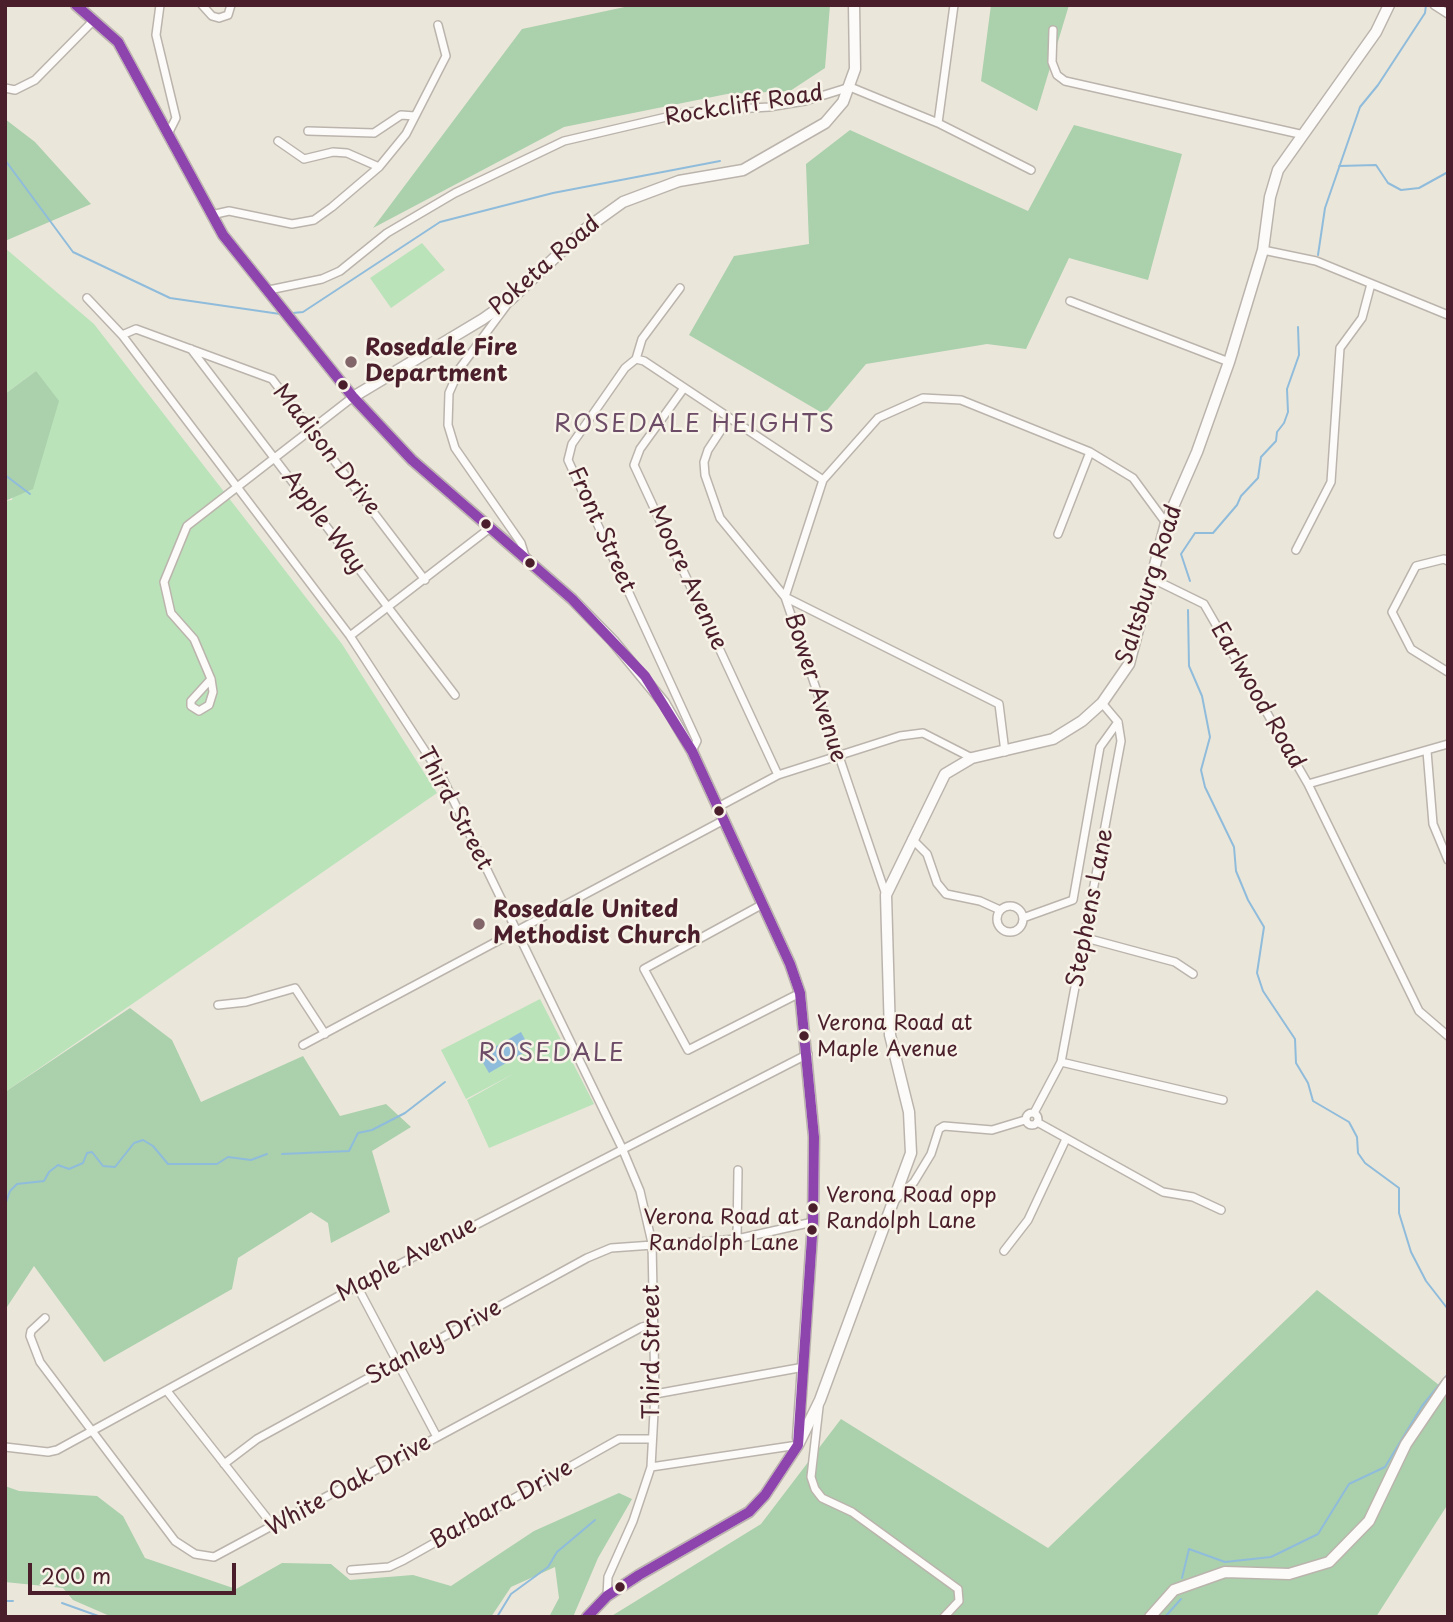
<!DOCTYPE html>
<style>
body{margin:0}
#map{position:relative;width:1453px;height:1622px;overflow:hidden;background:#ebe6da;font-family:"Playpen Sans",sans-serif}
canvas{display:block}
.frame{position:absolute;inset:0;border:7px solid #4a1f2b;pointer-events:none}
.scale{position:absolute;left:28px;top:1563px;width:208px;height:32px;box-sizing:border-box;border:4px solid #4a1f2b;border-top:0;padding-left:9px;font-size:21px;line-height:24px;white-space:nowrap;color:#4a1f2b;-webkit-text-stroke:5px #f7f3e8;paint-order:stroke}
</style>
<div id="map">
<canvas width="1453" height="1622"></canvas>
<div class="frame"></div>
<div class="scale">200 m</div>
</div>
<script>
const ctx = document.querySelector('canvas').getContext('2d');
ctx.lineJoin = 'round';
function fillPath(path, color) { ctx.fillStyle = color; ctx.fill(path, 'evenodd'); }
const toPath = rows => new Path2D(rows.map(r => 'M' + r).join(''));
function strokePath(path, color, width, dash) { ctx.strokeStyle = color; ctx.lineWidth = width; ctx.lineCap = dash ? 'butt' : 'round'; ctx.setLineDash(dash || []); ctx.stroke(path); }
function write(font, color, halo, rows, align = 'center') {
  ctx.font = font + ' "Playpen Sans",sans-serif'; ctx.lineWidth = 5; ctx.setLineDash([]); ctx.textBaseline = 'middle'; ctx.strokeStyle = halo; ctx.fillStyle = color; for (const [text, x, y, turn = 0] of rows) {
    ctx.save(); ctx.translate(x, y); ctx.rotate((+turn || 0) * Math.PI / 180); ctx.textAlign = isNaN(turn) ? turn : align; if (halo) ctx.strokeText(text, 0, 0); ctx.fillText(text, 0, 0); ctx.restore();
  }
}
fillPath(toPath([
 [422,243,445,270,391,308,370,278],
 [5,248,94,324,342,644,437,793,5,1092,5,501,12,500,36,371,5,394],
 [540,999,594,1104,489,1148,467,1100,515,1073,466,1099,441,1050]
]), '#bae3ba');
fillPath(toPath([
 [634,5,830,5,825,68,790,91,727,94,564,127,373,228,522,29],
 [991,5,1069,5,1037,111,981,81],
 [5,119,35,142,91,204,5,241],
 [1074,125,1182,154,1148,280,1069,258,1026,349,987,344,866,364,824,414,689,335,734,256,809,244,806,164,850,130,1028,211],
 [36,371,59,401,33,489,5,501,5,394],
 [130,1008,172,1040,201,1102,303,1056,340,1116,386,1104,411,1127,372,1151,390,1212,331,1243,328,1223,311,1212,238,1258,232,1289,104,1362,34,1266,5,1310,5,1092],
 [1317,1290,1448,1392,1448,1504,1376,1617,610,1617,761,1524,841,1419,1048,1548],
 [5,1486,19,1491,97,1496,123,1516,145,1558,236,1589,282,1563,331,1564,350,1580,413,1575,451,1586,534,1531,619,1493,632,1499,598,1558,573,1617,549,1617,559,1598,555,1567,511,1587,491,1617,112,1617,73,1600,63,1588,5,1582]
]), '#aad0ac');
fillPath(toPath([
 [521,1032,530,1049,489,1073,479,1056]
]), '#90bcdb');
strokePath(toPath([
 [5,160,73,252,170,298,280,314],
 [1339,166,1376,165,1388,183,1401,190,1419,188,1448,172],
 [1318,255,1325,208,1360,107,1378,85,1425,13,1426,5],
 [293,313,303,312,440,222,553,193,720,161],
 [5,475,30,494],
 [1190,581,1181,554,1195,533,1213,533,1237,505,1241,496,1258,478,1261,457,1276,441,1277,432,1284,423,1288,412,1287,389,1299,355,1298,327],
 [1188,610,1189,666,1202,696,1210,737,1201,770,1205,787,1234,847,1236,871,1248,900,1264,927,1257,973,1263,991,1295,1039,1296,1063,1308,1083,1313,1101,1349,1122,1357,1137,1358,1153,1365,1163,1399,1188,1399,1213,1411,1252,1426,1281,1447,1308,1448,1330],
 [282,1154,349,1151,358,1133,372,1130,405,1113,445,1082],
 [5,1205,10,1191,17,1184,44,1181,49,1172,58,1165,69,1169,83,1163,87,1153,92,1152,103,1166,115,1167,134,1143,143,1140,153,1146,168,1164,217,1164,228,1157,251,1160,267,1154],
 [1182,1578,1189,1549,1225,1562,1271,1557,1318,1534,1349,1484,1385,1467,1422,1406,1448,1374],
 [5,1601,13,1601],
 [62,1603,101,1617],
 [497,1617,511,1594,548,1567,557,1552,595,1520],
 [1165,1617,1181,1599]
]), '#90bcdb', 2);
const street = toPath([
 [160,5,156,35,176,118,168,134],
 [202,5,212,16,219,18,228,15,231,5],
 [1434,5,1448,14],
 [1053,30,1052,62,1057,75,1065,81,1304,135],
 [5,88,15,90,35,80,94,20],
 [938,123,954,5],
 [308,131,374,133,401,115,415,116],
 [278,141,304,159,333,152,347,153,379,167],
 [211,215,229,211,292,224,314,220,332,207,379,167,406,134,446,56,438,25],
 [1263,250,1316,261,1448,315],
 [680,288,642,339,636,359,625,368,572,444,568,460,697,741,692,751],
 [269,290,322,279,340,271,387,233,455,193,564,141,688,112,769,107,805,101,850,87,938,123,1031,170],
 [87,298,122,335,350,636,442,777,622,1148,640,1191,652,1243,655,1394,651,1467,633,1521,608,1577,607,1596],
 [1070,301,1229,362],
 [509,302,460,368,449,393,448,425,455,448,521,543,525,556],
 [122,335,136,329,272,379,425,580],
 [191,349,455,695],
 [636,359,644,361,823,480],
 [684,388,640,449,634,465,778,775],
 [729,418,708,450,704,462,705,475,720,518,785,597,999,704,1005,752],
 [1058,534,1090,452],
 [1296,550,1331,482,1340,348,1362,318,1371,284],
 [1448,561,1444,559,1416,566,1392,612,1411,649,1448,672],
 [1153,579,1204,604,1308,784,1419,1011,1448,1036],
 [350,636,490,528],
 [211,679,191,701,191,706,199,711,209,705,213,692,211,679,194,639,171,613,164,582,187,526,353,397],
 [1427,751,1433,824,1448,860],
 [1308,784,1448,744],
 [718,807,778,775,900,736,923,733,972,758],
 [912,839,927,854,937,883,946,894,980,901,1000,910],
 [886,895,785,597,823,480,878,418,923,398,961,400,1090,452,1133,478,1166,523],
 [763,904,644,969,688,1050,800,993],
 '997 919a13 13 0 1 1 26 0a13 13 0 1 1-26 0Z',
 [1023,918,1073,900,1100,747,1118,722],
 [1086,938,1175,962,1193,974],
 [218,1005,246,1002,295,988,325,1034],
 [303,1045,724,820],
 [1061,1062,1223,1100],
 '1026 1119a6 6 0 1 1 12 0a6 6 0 1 1-12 0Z',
 [1034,1113,1061,1062,1121,741,1118,722,1102,703],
 [1037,1122,1163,1192,1193,1197,1221,1210],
 [894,1201,914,1182,931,1154,939,1129,944,1126,992,1130,1025,1120],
 [737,1239,738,1170],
 [1004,1251,1028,1220,1066,1139],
 [357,1286,437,1437],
 [45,1318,31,1331,30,1336,40,1362,175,1541,195,1554,214,1557,642,1327,654,1324],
 [167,1391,274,1527],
 [655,1394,804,1367],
 [819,1407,811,1477,815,1489,822,1498,852,1512,958,1589,959,1601,944,1617],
 [5,1447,48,1452,57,1450,357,1286,808,1054],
 [224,1464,257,1439,587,1258,611,1248,737,1239,813,1222],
 [651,1467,798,1445],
 [351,1570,389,1567,404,1560,619,1439,652,1439]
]);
const secondary = toPath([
 [76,5,118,42,223,235,353,397,412,460,572,599,613,641,664,703,692,751,790,964,800,993,814,1137,813,1222,798,1438],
 [353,397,483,319,510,300,584,230,623,202,679,181,743,170,825,123,843,102,855,69,854,5],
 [587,1617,607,1596,639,1575,749,1512,765,1495,798,1445,820,1400,911,1153,909,1112,890,1035,886,895,945,774,972,758,1053,739,1082,721,1102,703,1129,664,1166,523,1197,452,1229,362,1263,250,1270,197,1278,170,1376,32,1389,5],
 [1150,1617,1174,1590,1225,1572,1289,1574,1329,1562,1369,1521,1406,1444,1448,1382]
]);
strokePath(street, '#bbb4ad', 10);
strokePath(secondary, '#bbb4ad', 13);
strokePath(street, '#fcfbf9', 7);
strokePath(secondary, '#fcfbf9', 10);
strokePath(toPath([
 [76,5,118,42,223,235,353,397,412,460,572,599,645,676,692,751,790,964,800,993,814,1137,813,1222,798,1445,765,1495,749,1512,639,1575,607,1596,587,1617]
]), '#8e44ad', 10);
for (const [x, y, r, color] of [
 [351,362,7,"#826568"],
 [343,385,6,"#4a1f2b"],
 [486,524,6,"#4a1f2b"],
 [530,563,6,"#4a1f2b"],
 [719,811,6,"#4a1f2b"],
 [479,924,7,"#826568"],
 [804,1036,6,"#4a1f2b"],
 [813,1208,6,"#4a1f2b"],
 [812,1230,6,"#4a1f2b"],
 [620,1587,6,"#4a1f2b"]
]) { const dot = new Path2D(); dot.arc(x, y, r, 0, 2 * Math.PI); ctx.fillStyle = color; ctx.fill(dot); strokePath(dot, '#f7f3e8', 2.5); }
write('21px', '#4a1f2b', '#f7f3e8', [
 ["Verona Road at",817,1024],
 ["Maple Avenue",817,1050],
 ["Verona Road opp",826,1196],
 ["Randolph Lane",826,1222],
 ["Verona Road at",799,1218,"right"],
 ["Randolph Lane",799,1244,"right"]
], 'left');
write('23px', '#4a1f2b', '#f7f3e8', [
 ["Rockcliff Road",744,106,-9],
 ["Poketa Road",545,266,-41],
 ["Madison Drive",326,450,52],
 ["Apple Way",323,522,53],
 ["Front Street",601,530,66],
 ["Moore Avenue",687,578,65],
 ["Saltsburg Road",1150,585,-72],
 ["Bower Avenue",815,688,72],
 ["Earlwood Road",1257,696,60],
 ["Third Street",454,809,62],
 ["Stephens Lane",1091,908,-79],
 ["Maple Avenue",407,1260,-28],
 ["Stanley Drive",434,1343,-29],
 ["Third Street",653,1352,-90],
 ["White Oak Drive",349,1486,-29],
 ["Barbara Drive",502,1505,-29]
]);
write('bold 23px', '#4a1f2b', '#f7f3e8', [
 ["Rosedale Fire",365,349],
 ["Department",365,375],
 ["Rosedale United",493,911],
 ["Methodist Church",493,937]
], 'left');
ctx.letterSpacing = '2px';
write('24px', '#6d4c67', '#f7f3e8', [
 ["ROSEDALE HEIGHTS",695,425],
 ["ROSEDALE",552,1054]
]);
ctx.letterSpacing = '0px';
</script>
